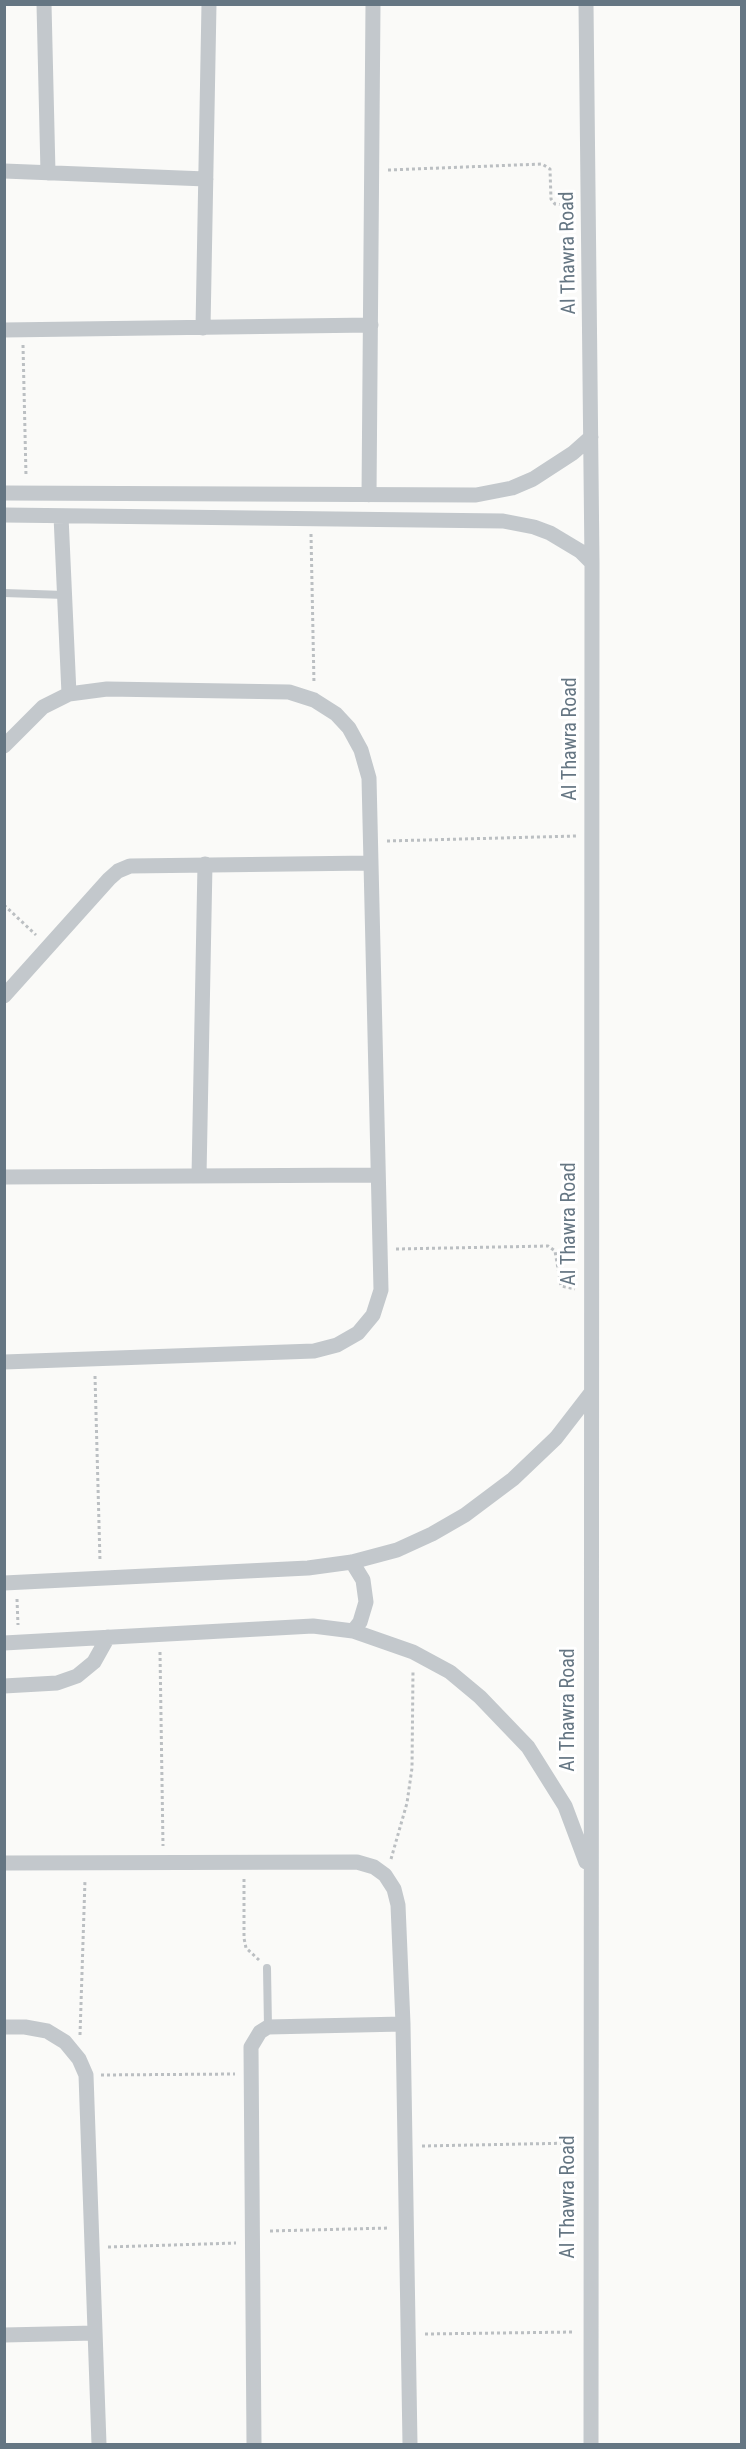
<!DOCTYPE html>
<style>
body{margin:0}
#map{position:relative;width:746px;height:2449px;overflow:hidden;background:#fafaf8;font-family:"Roboto Condensed",sans-serif}
canvas{display:block}
.frame{position:absolute;inset:0;border:6px solid #657683;pointer-events:none}
</style>
<div id="map">
<canvas width="746" height="2449"></canvas>
<div class="frame"></div>
</div>
<script>
const ctx = document.querySelector('canvas').getContext('2d');
ctx.lineJoin = 'round';
const toPath = rows => new Path2D(rows.map(r => 'M' + r).join(''));
function strokePath(path, color, width, dash) { ctx.strokeStyle = color; ctx.lineWidth = width; ctx.lineCap = dash ? 'butt' : 'round'; ctx.setLineDash(dash || []); ctx.stroke(path); }
function write(font, color, halo, rows, align = 'center') {
  ctx.font = font + ' "Roboto Condensed",sans-serif'; ctx.lineWidth = 6; ctx.setLineDash([]); ctx.textBaseline = 'middle'; ctx.strokeStyle = halo; ctx.fillStyle = color; for (const [text, x, y, turn = 0] of rows) {
    ctx.save(); ctx.translate(x, y); ctx.rotate((+turn || 0) * Math.PI / 180); ctx.textAlign = isNaN(turn) ? turn : align; if (halo) ctx.strokeText(text, 0, 0); ctx.fillText(text, 0, 0); ctx.restore();
  }
}
strokePath(toPath([
 [388,170,542,164,550,169,551,199,555,204,573,206],
 [23,345,26,476],
 [311,534,314,684],
 [387,841,576,836],
 [4,905,36,935],
 [396,1249,548,1246,555,1251,561,1286,575,1289],
 [95,1376,100,1561],
 [17,1599,18,1625],
 [160,1652,163,1846],
 [391,1859,407,1803,412,1768,413,1671],
 [244,1879,244,1938,246,1948,259,1960],
 [80,2035,85,1880],
 [101,2075,235,2074],
 [422,2146,574,2143],
 [270,2231,389,2228],
 [108,2247,236,2243],
 [425,2334,574,2332]
]), '#bbbfc2', 3, [3, 3]);
strokePath(toPath([
 [4,593,65,595],
 [267,1968,268,2027]
]), '#c3c8cc', 8);
strokePath(toPath([
 [44,4,48,173],
 [586,4,592,563,591,2444],
 [4,171,206,179],
 [203,328,209,4],
 [4,330,371,325],
 [4,493,476,495,512,488,533,479,573,453,591,437],
 [369,495,373,4],
 [4,515,503,521,534,527,550,533,580,551,592,563],
 [61,516,69,694],
 [4,746,43,707,69,694,107,689,289,692,314,700,336,714,349,728,361,750,369,778,381,1290,373,1315,358,1333,337,1345,314,1351,4,1362],
 [4,996,109,879,118,871,130,866,371,863],
 [199,1176,205,864],
 [4,1177,378,1175],
 [352,1562,363,1580,366,1602,360,1622,353,1631],
 [4,1583,308,1568,352,1562,397,1550,432,1534,465,1515,513,1479,556,1438,590,1394],
 [4,1643,313,1626,353,1631,413,1652,450,1672,480,1697,528,1747,565,1806,586,1862],
 [4,1686,57,1683,77,1676,94,1662,108,1637],
 [4,1863,357,1862,374,1867,385,1875,394,1889,398,1905,403,2024,410,2444],
 [4,2027,25,2027,47,2031,65,2042,79,2059,86,2075,99,2444],
 [4,2335,95,2333],
 [254,2444,251,2047,260,2032,268,2027,403,2024]
]), '#c3c8cc', 15);
write('20px', '#657683', '#fff', [
 ["Al Thawra Road",569,253,-91],
 ["Al Thawra Road",571,739,-90],
 ["Al Thawra Road",570,1224,-90],
 ["Al Thawra Road",569,1710,-90],
 ["Al Thawra Road",569,2197,-90]
]);
</script>
